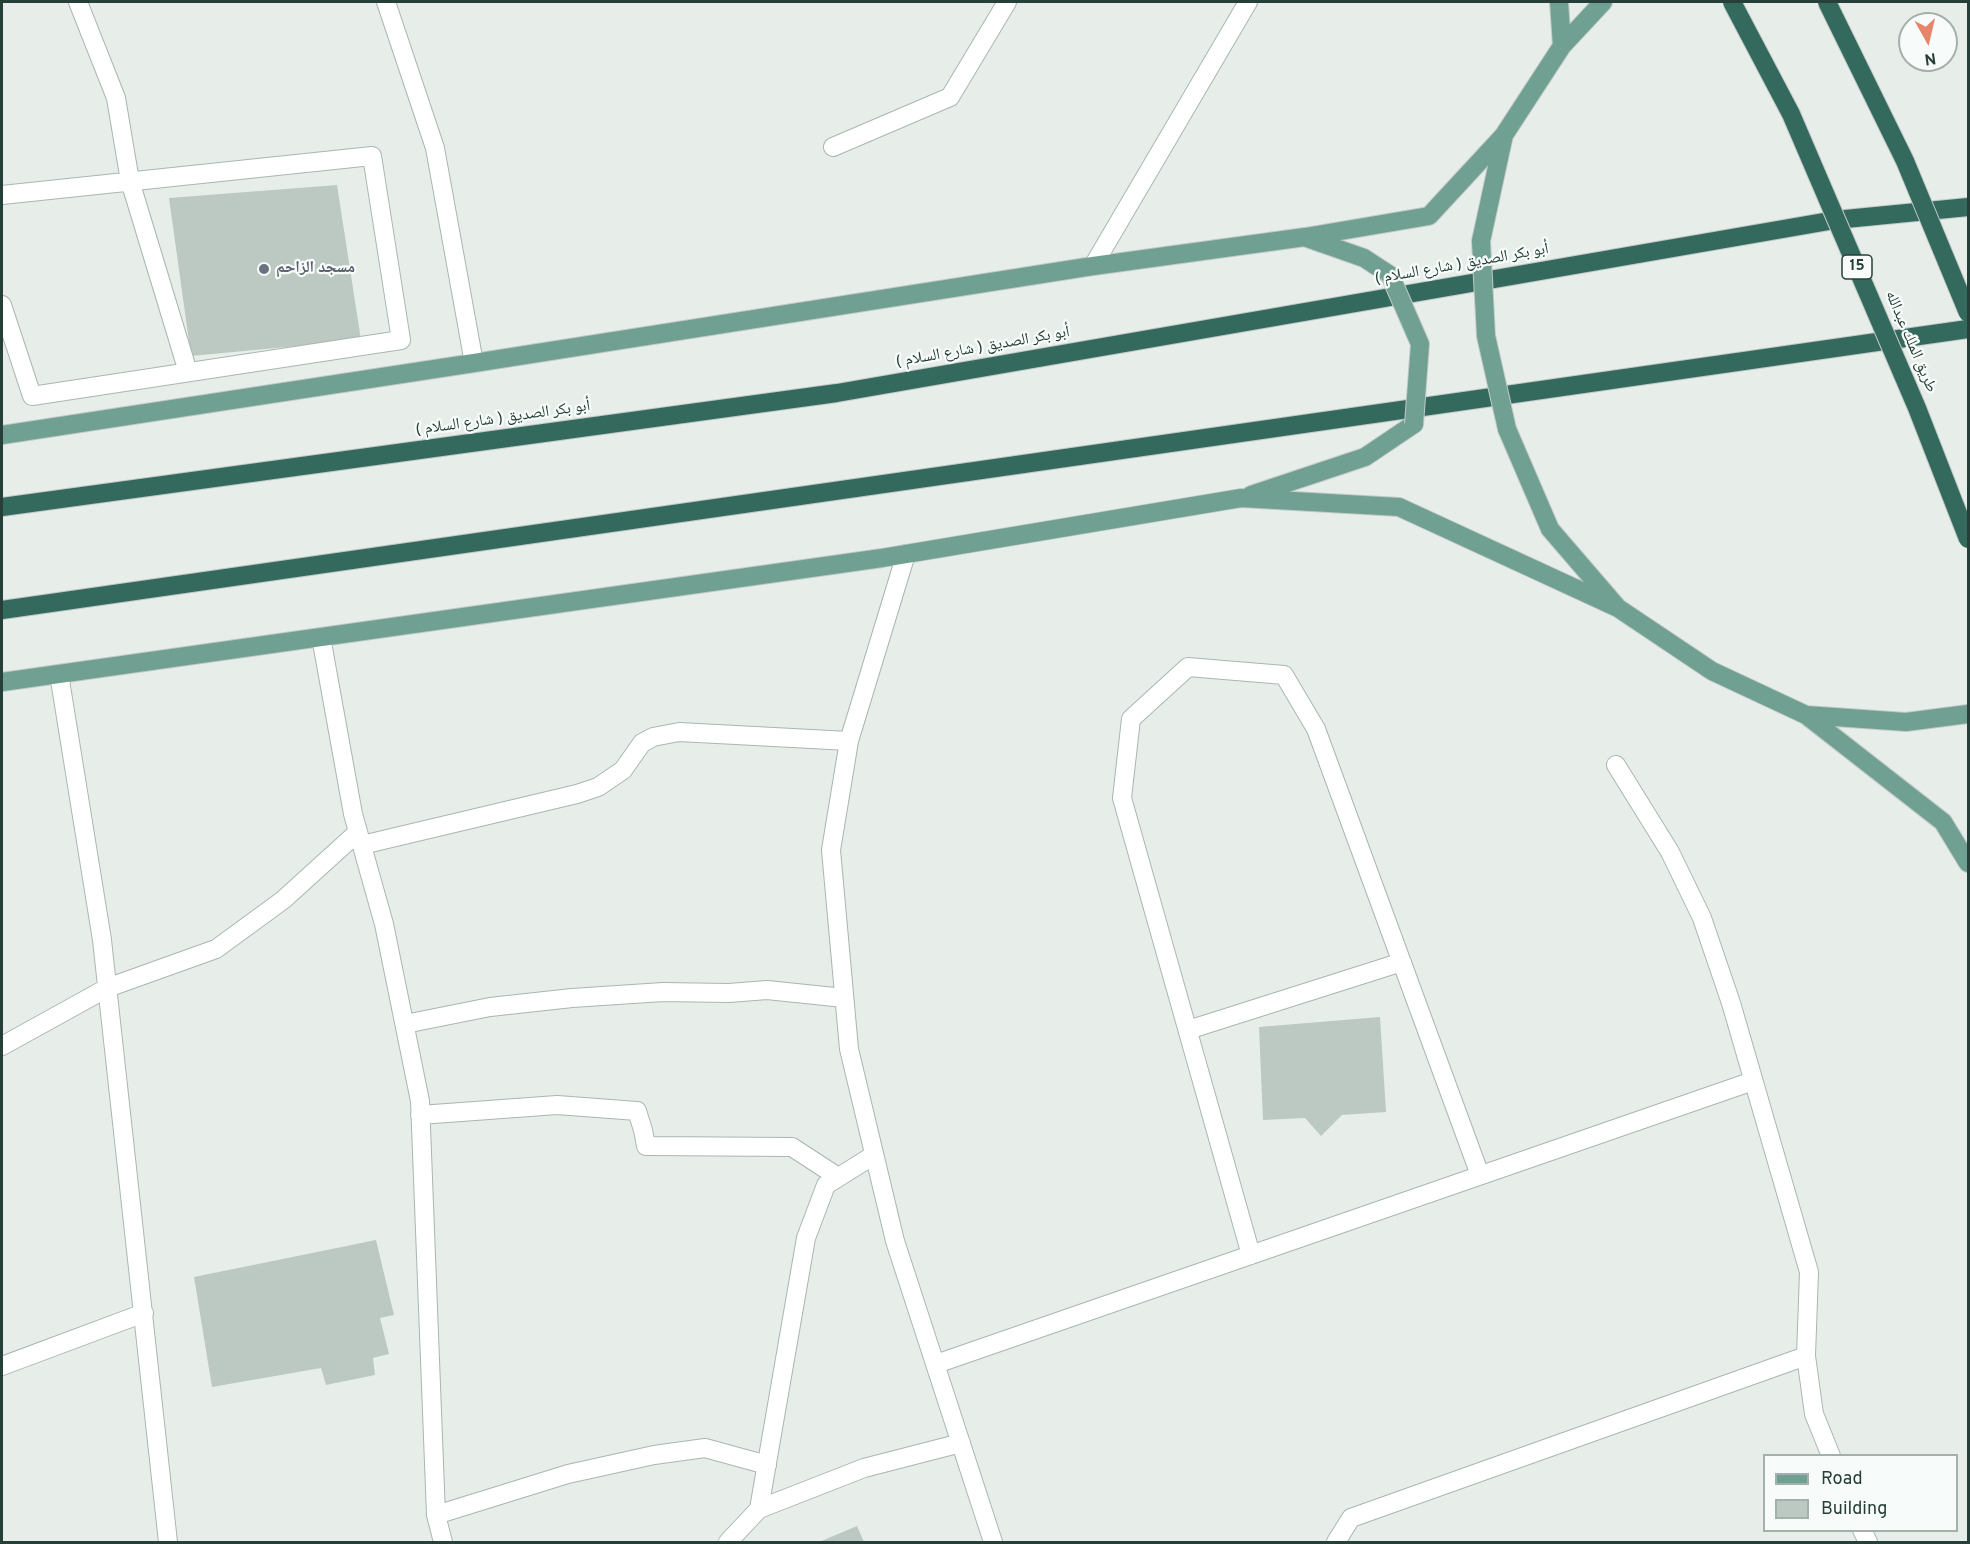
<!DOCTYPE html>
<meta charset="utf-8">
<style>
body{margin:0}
#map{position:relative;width:1970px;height:1544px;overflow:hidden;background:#e7eeea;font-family:Overpass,sans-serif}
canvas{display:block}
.frame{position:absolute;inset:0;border:3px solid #263f38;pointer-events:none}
.legend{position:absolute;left:1763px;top:1454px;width:195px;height:78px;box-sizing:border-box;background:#f7fbf9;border:2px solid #a3b0ac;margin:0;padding:8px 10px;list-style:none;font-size:18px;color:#263f38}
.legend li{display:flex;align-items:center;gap:12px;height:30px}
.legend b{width:30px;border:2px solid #a3b0ac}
.north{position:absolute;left:1898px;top:12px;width:60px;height:60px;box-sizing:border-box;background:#f7fbf9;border:2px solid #a3b0ac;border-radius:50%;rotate:172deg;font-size:16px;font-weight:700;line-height:24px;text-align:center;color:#263f38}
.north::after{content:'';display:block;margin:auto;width:21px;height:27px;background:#e7856b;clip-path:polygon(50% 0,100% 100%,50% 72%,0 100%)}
</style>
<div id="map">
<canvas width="1970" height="1544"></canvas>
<div class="frame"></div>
<ul class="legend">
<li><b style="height:8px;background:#6fa092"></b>Road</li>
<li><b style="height:16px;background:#bcc9c3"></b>Building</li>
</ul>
<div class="north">N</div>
</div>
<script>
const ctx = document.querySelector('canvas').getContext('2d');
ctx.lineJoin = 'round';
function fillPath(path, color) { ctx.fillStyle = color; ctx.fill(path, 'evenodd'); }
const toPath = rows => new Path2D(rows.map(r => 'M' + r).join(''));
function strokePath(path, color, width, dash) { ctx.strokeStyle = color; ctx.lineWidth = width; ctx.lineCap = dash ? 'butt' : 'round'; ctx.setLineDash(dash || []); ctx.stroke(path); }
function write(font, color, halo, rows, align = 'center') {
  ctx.font = font + ' Overpass,"Noto Naskh Arabic",sans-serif'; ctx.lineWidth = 4.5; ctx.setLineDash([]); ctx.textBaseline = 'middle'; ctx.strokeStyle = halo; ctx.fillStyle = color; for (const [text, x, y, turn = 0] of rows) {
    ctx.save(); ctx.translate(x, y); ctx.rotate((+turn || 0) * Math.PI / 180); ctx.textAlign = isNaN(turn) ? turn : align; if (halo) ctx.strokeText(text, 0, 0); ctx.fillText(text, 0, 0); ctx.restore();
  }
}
fillPath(toPath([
 [337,185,361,340,191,356,169,198],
 [1380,1017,1386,1112,1342,1115,1321,1136,1305,1118,1263,1120,1259,1027],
 [376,1240,394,1315,380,1318,389,1354,373,1358,375,1375,326,1385,321,1368,212,1387,194,1277],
 [857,1526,864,1542,819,1542]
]), '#bcc9c3');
const minor = toPath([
 [78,2,116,98,130,181,188,372],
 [386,2,435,148,474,363],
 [833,147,950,97,1007,2],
 [2,195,372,156,401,340,32,396,2,305],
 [1093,266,1248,2],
 [906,554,849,741,831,850,849,1049,895,1241,993,1542],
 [321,637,353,814,384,924,420,1101,436,1515,443,1542],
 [59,674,102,940,168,1542],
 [1616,765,1670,852,1702,918,1731,1003,1809,1272,1806,1356,1814,1414,1831,1456],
 [362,845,577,794,598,787,623,770,642,743,653,737,679,732,849,741],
 [405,1024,490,1007,572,998,663,992,729,993,767,990,844,998],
 [1188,1030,1402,962],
 [2,1046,107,988,216,949,283,900,358,832],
 [420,1115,557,1105,637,1111,643,1130,646,1146,792,1147,838,1177],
 [1251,1255,1122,798,1131,719,1188,667,1284,675,1316,729,1480,1175],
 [936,1364,1753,1081],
 [2,1366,144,1313],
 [759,1509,806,1238,826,1185,874,1155],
 [436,1515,568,1474,654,1455,705,1448,767,1465],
 [1862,1530,1868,1542],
 [728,1542,759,1509,864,1468,961,1443],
 [1336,1542,1351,1518,1806,1356]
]);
const major = toPath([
 [1559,2,1562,46],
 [1307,238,1364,258,1390,275],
 [1481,241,1504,135,1562,46,1603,2],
 [1507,429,1550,529,1618,608,1712,671,1806,715,1906,722,1968,714],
 [2,435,474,363,1093,266,1305,237,1429,216,1504,135],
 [1251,495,1365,457,1414,424],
 [2,682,882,558,1241,498,1399,507,1618,608],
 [1806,715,1943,822,1968,863]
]);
const highway = toPath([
 [2,507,837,393,1835,220,1968,207],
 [2,610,1968,329]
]);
strokePath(minor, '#a9b6b1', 20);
strokePath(major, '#c2c9c7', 20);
strokePath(highway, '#c2c9c7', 20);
strokePath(minor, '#fff', 18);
strokePath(major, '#6fa092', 18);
strokePath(highway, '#34695d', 18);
const majorBridge = toPath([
 [1481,241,1486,336,1507,429],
 [1390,275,1420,344,1414,424]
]);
const highwayBridge = toPath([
 [1732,2,1791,114,1917,408,1968,539],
 [1827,2,1905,161,1968,313]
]);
strokePath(majorBridge, '#c2c9c7', 20, []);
strokePath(highwayBridge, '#c2c9c7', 20, []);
strokePath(majorBridge, '#6fa092', 18);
strokePath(highwayBridge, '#34695d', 18);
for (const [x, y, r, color] of [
 [264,269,6,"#6b7280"]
]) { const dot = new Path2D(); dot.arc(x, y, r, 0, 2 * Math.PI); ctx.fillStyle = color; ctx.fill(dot); strokePath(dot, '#f7fbf9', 2); }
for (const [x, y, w] of [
 [1857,267,30]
]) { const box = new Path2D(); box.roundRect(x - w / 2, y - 12, w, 24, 4.5); ctx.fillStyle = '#f7fbf9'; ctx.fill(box); strokePath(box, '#263f38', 1.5); }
write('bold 15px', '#263f38', null, [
 ["15",1857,267]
]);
write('16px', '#263f38', '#f7fbf9', [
 ["( شارع السلام ) أبو بكر الصديق",1462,265,-10],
 ["طريق الملك عبدالله",1910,342,67],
 ["( شارع السلام ) أبو بكر الصديق",983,348,-10],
 ["( شارع السلام ) أبو بكر الصديق",503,419,-8]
]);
write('bold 16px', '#5b616d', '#f7fbf9', [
 ["مسجد الزاحم",276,269]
], 'left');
</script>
